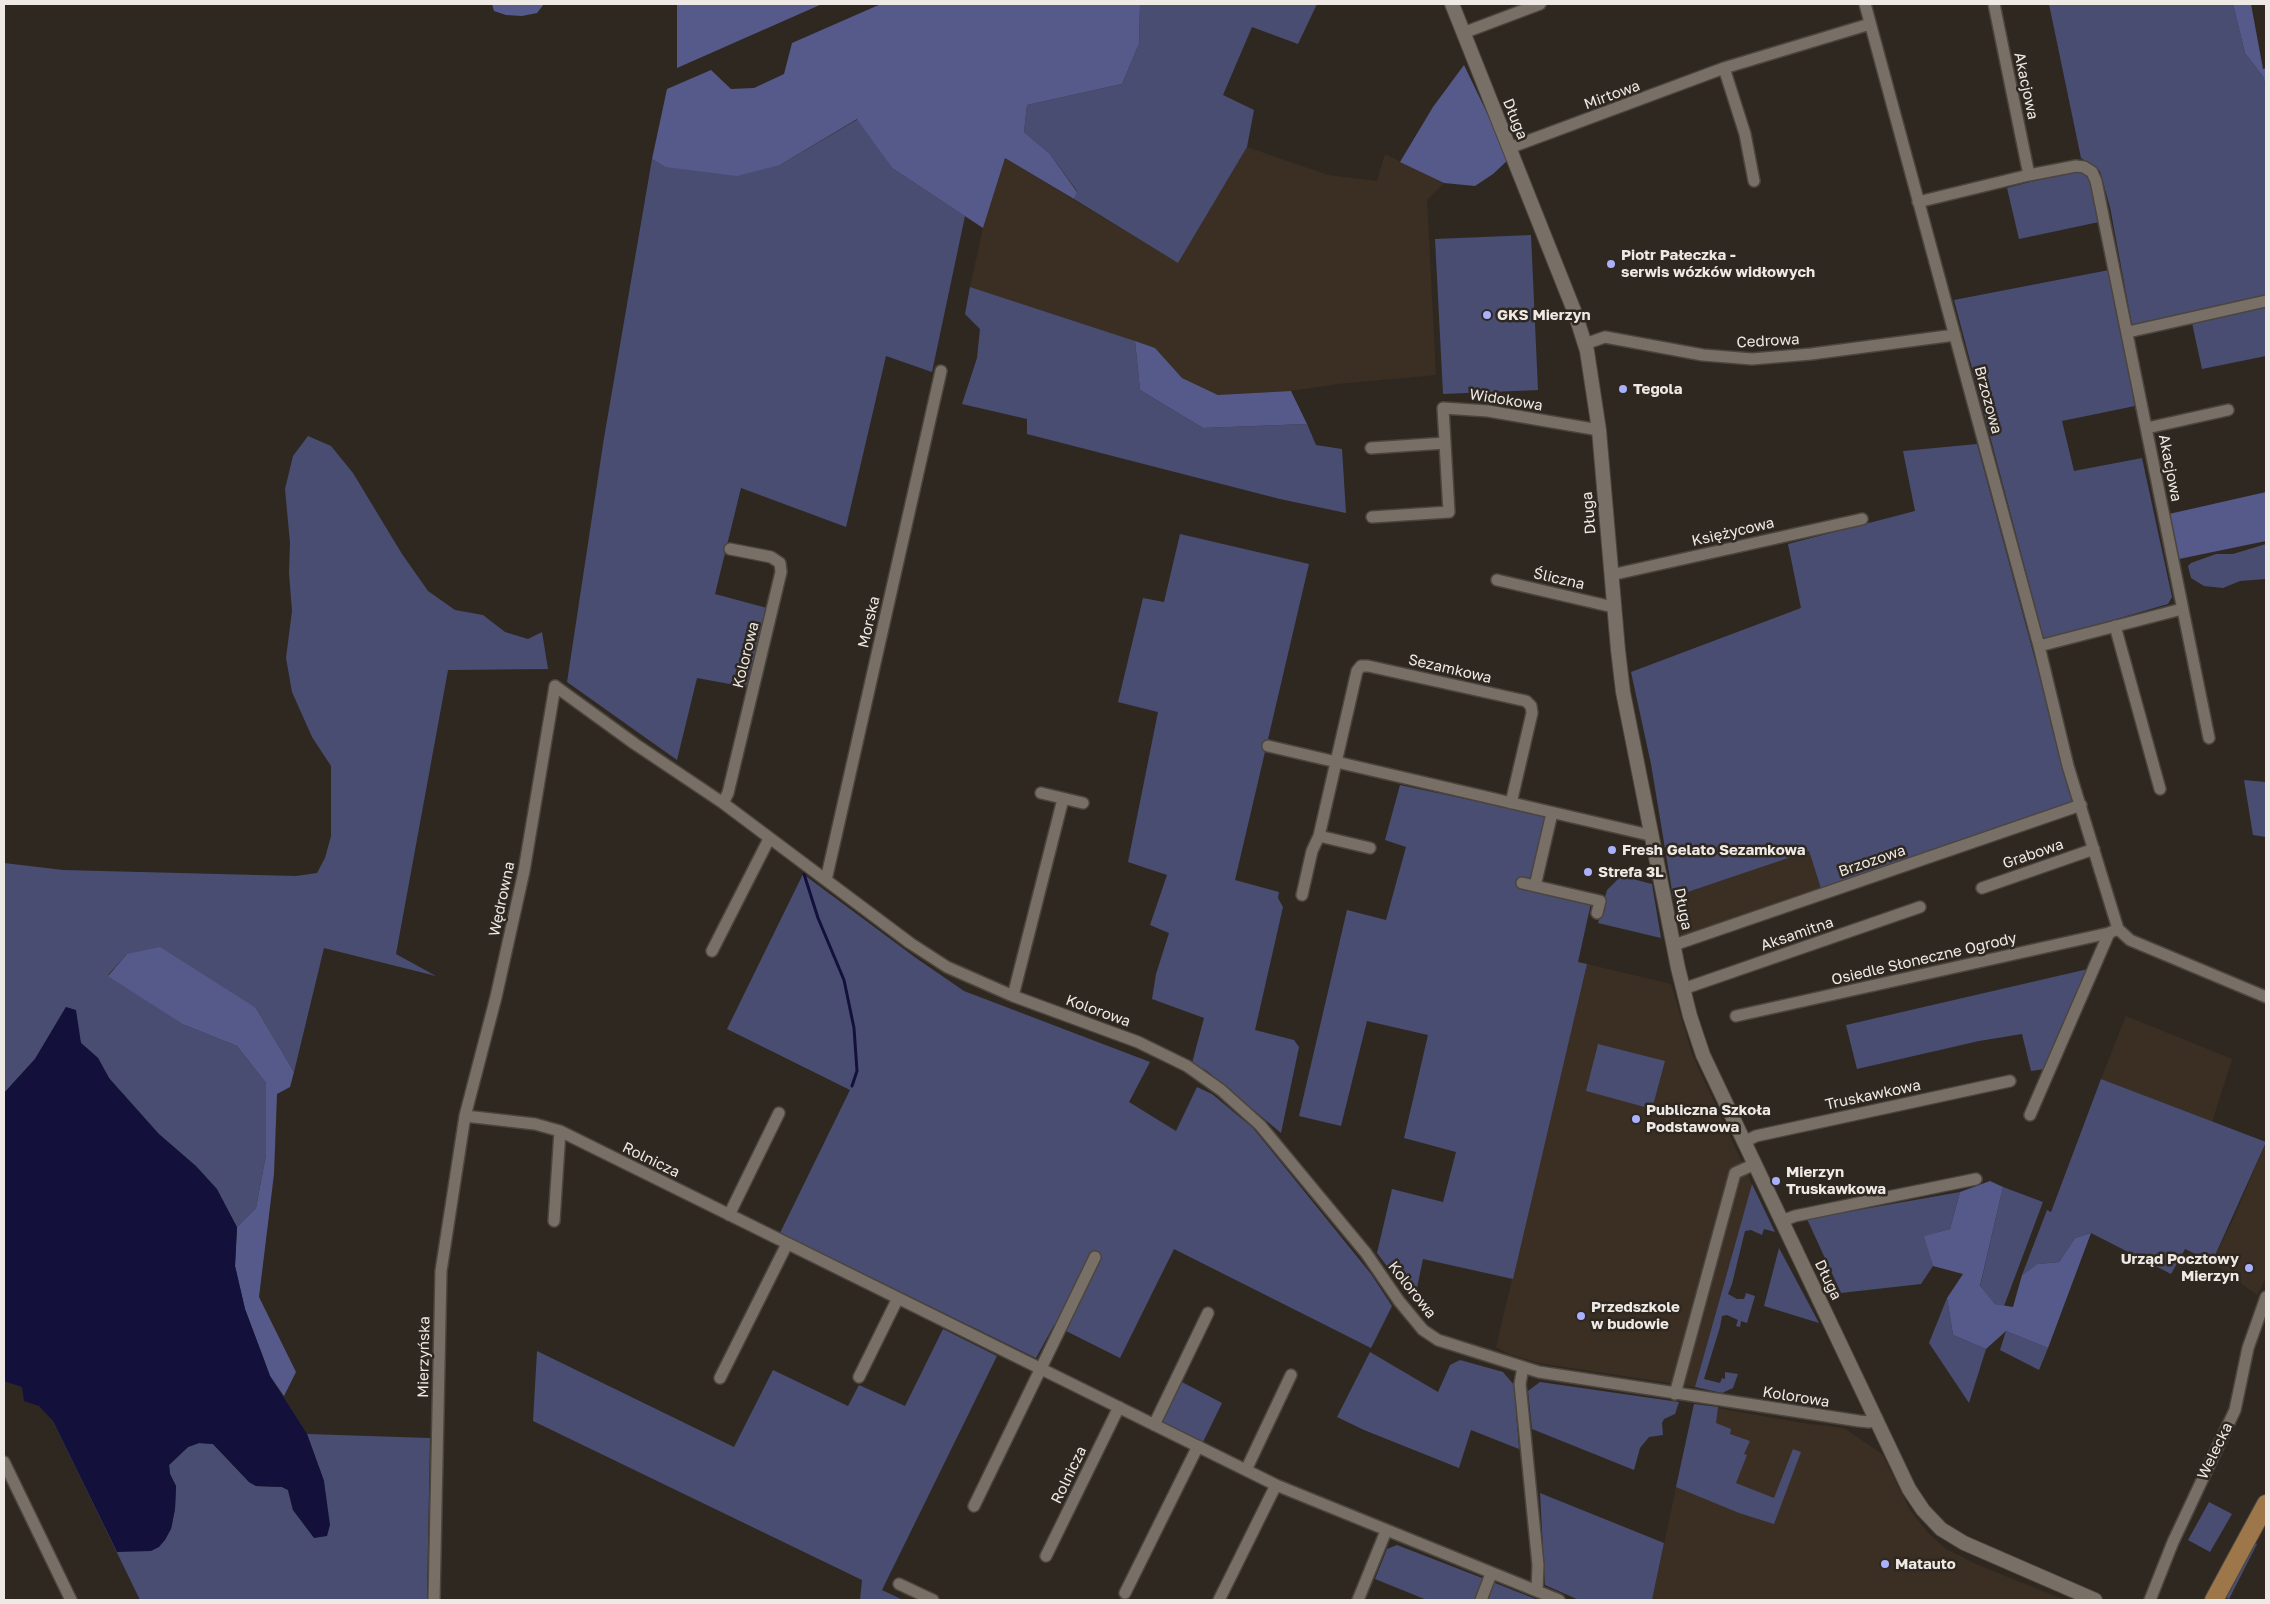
<!DOCTYPE html>
<meta charset="utf-8">
<style>
body{margin:0}
#map{position:relative;width:2270px;height:1604px;overflow:hidden;background:#2f2821;font-family:"Golos Text",sans-serif}
canvas{display:block}
.frame{position:absolute;inset:0;border:5px solid #eee9e4;pointer-events:none}
</style>
<div id="map">
<canvas width="2270" height="1604"></canvas>
<div class="frame"></div>
</div>
<script>
const ctx = document.querySelector('canvas').getContext('2d');
ctx.lineJoin = 'round';
function fillPath(path, color) { ctx.fillStyle = color; ctx.fill(path, 'evenodd'); }
const toPath = rows => new Path2D(rows.map(r => 'M' + r).join(''));
function strokePath(path, color, width, dash) { ctx.strokeStyle = color; ctx.lineWidth = width; ctx.lineCap = dash ? 'butt' : 'round'; ctx.setLineDash(dash || []); ctx.stroke(path); }
function write(font, color, halo, rows, align = 'center') {
  ctx.font = font + ' "Golos Text",sans-serif'; ctx.lineWidth = 5; ctx.setLineDash([]); ctx.textBaseline = 'middle'; ctx.strokeStyle = halo; ctx.fillStyle = color; for (const [text, x, y, turn = 0] of rows) {
    ctx.save(); ctx.translate(x, y); ctx.rotate((+turn || 0) * Math.PI / 180); ctx.textAlign = isNaN(turn) ? turn : align; if (halo) ctx.strokeText(text, 0, 0); ctx.fillText(text, 0, 0); ctx.restore();
  }
}
fillPath(toPath([
 [1247,147,1328,175,1377,181,1385,154,1444,183,1427,200,1436,375,1338,384,1291,391,1219,395,1182,378,1155,348,970,287,983,228,1005,158,1178,263],
 [1809,851,1824,898,1683,947,1673,897],
 [1587,964,1671,984,1692,1054,1752,1184,1695,1387,1539,1363,1509,1354,1496,1347],
 [2126,1016,2232,1059,2212,1122,2101,1079],
 [2266,1142,2266,1278,2257,1295,2212,1262,2232,1222],
 [1694,1404,1802,1423,1844,1428,1882,1454,1910,1510,1929,1534,1946,1549,1978,1565,2065,1600,1652,1600]
]), '#3b2f23');
fillPath(toPath([
 [1140,4,1317,4,1298,44,1252,27,1223,95,1254,110,1247,147,1178,263,1074,199,1077,191,1050,154,1024,132,1027,105,1122,84,1139,44],
 [2049,4,2233,4,2245,53,2264,78,2266,96,2266,295,2132,325,2110,207,2100,171,2081,158],
 [858,119,892,168,965,216,932,372,886,356,846,527,741,488,715,594,767,608,746,687,697,678,677,760,567,682,604,438,652,159,665,167,780,165],
 [2076,170,2083,171,2092,184,2099,222,2019,239,2007,188],
 [1531,235,1538,390,1443,394,1435,239],
 [2109,270,2135,406,2062,421,2074,471,2142,458,2172,597,2168,604,2044,640,1954,300],
 [970,287,1135,341,1140,390,1203,428,1307,424,1316,445,1342,449,1346,513,1280,499,1027,434,1027,419,962,404,977,358,980,329,965,314],
 [2266,307,2266,356,2202,369,2192,323],
 [308,436,331,446,353,473,402,554,428,591,455,610,483,615,505,632,528,639,542,632,548,669,448,670,396,954,436,976,324,948,294,1072,256,1008,127,954,108,975,182,1024,237,1046,266,1083,266,1155,256,1208,237,1227,218,1231,109,1078,98,1058,81,1043,66,1007,35,1059,4,1093,4,863,63,870,296,876,317,873,325,858,331,836,331,766,312,737,292,692,286,658,292,611,289,573,290,543,285,489,293,456],
 [1977,444,2076,812,1824,898,1809,851,1673,897,1651,764,1631,672,1801,608,1788,544,1915,511,1903,451],
 [1180,534,1309,564,1235,880,1279,892,1278,898,1283,907,1255,1030,1294,1040,1299,1047,1281,1133,1207,1071,1192,1063,1204,1018,1152,999,1156,974,1169,933,1150,925,1167,875,1128,862,1158,712,1118,702,1143,598,1164,602],
 [2266,544,2266,579,2240,581,2223,588,2204,586,2191,578,2188,566,2191,563,2216,554,2233,554],
 [2244,780,2266,782,2266,837,2253,835],
 [1400,785,1545,816,1528,889,1591,903,1578,962,1587,964,1513,1279,1423,1259,1414,1302,1377,1253,1392,1189,1443,1202,1456,1152,1404,1138,1428,1035,1367,1021,1341,1126,1299,1116,1347,910,1386,920,1406,847,1385,840],
 [803,874,916,958,964,991,1150,1062,1129,1102,1176,1131,1197,1087,1212,1094,1253,1128,1371,1274,1392,1306,1371,1348,1174,1249,1120,1358,1054,1325,1036,1358,780,1233,850,1090,727,1029],
 [1621,876,1652,884,1661,938,1598,923,1607,890],
 [2088,969,2045,1069,2031,1071,2022,1034,1979,1041,1857,1069,1846,1025],
 [1598,1044,1665,1061,1652,1109,1586,1091],
 [2101,1079,2266,1142,2212,1262,2185,1249,2171,1274,2091,1233,2075,1238,2059,1262,2039,1264,2022,1275,2047,1210,2051,1212],
 [1752,1184,1775,1232,1764,1229,1762,1235,1751,1230,1745,1231,1732,1284,1728,1294,1737,1299,1744,1299,1746,1293,1755,1296,1747,1323,1741,1321,1740,1327,1736,1326,1738,1320,1727,1315,1722,1316,1720,1327,1704,1379,1720,1383,1722,1378,1725,1379,1725,1372,1738,1374,1733,1388,1722,1393,1695,1387],
 [2003,1187,2043,1202,2004,1306,1995,1304,1980,1287],
 [1960,1192,1950,1229,1925,1236,1933,1266,1921,1284,1841,1293,1807,1219],
 [1779,1248,1819,1323,1764,1306],
 [1947,1298,1953,1335,1986,1349,1969,1403,1929,1343],
 [943,1329,997,1356,882,1590,903,1600,860,1600,862,1580,533,1421,537,1351,734,1447,773,1370,848,1406,859,1385,905,1406],
 [2006,1331,2048,1348,2039,1370,2000,1350],
 [1370,1352,1438,1392,1450,1365,1460,1360,1503,1372,1514,1385,1519,1449,1471,1430,1459,1468,1364,1430,1337,1417],
 [1180,1381,1222,1403,1203,1442,1161,1421],
 [1540,1382,1679,1402,1675,1414,1664,1419,1662,1423,1663,1435,1649,1437,1640,1448,1634,1470,1532,1429,1528,1391],
 [1694,1404,1718,1407,1716,1423,1731,1429,1730,1434,1750,1441,1744,1454,1747,1455,1736,1483,1774,1498,1793,1449,1801,1452,1774,1524,1739,1513,1676,1487],
 [53,1421,171,1529,175,1509,176,1486,170,1474,169,1465,188,1447,199,1443,213,1444,249,1482,256,1486,282,1487,288,1490,293,1510,315,1538,324,1481,307,1434,430,1438,427,1600,140,1600],
 [1540,1493,1664,1543,1652,1600,1579,1600,1545,1585],
 [2209,1502,2232,1514,2210,1552,2188,1540],
 [2255,1543,2257,1544,2229,1599,2225,1597],
 [1397,1545,1495,1583,1538,1600,1427,1600,1375,1579,1387,1549]
]), '#494d72');
fillPath(toPath([
 [492,4,544,4,537,13,522,16,506,15,494,11],
 [677,4,822,4,677,68],
 [881,4,1140,4,1139,44,1122,84,1027,105,1024,132,1050,154,1077,192,1074,199,1005,158,983,228,892,168,857,119,780,165,737,176,665,167,652,159,667,89,711,70,731,89,754,88,784,74,792,43],
 [2233,4,2251,4,2263,69,2266,68,2266,96,2264,78,2245,53],
 [1464,65,1509,159,1493,174,1475,186,1444,183,1400,162,1433,107],
 [1135,341,1155,348,1182,378,1218,395,1291,391,1307,424,1203,428,1140,390],
 [2266,492,2266,541,2179,559,2169,514],
 [160,947,256,1008,294,1072,290,1087,277,1094,274,1174,259,1297,296,1372,284,1396,270,1376,262,1354,245,1309,235,1266,237,1227,256,1208,266,1155,266,1083,237,1046,182,1024,108,976,127,954],
 [1990,1181,2003,1187,1980,1286,1995,1304,2013,1307,2022,1275,2038,1264,2059,1262,2075,1238,2091,1233,2048,1348,2006,1331,1986,1349,1953,1335,1947,1298,1963,1274,1933,1266,1924,1236,1950,1229,1960,1192]
]), '#555a8b');
fillPath(toPath([
 [66,1007,76,1010,81,1043,98,1058,109,1078,159,1134,196,1166,217,1189,237,1227,235,1266,245,1309,270,1376,307,1434,324,1481,330,1525,327,1536,314,1538,293,1510,288,1490,282,1487,256,1486,249,1482,213,1444,199,1443,188,1447,169,1465,170,1474,176,1486,175,1509,171,1529,165,1540,159,1547,151,1551,117,1552,53,1421,39,1406,24,1401,22,1387,4,1381,4,1093,35,1059]
]), '#13113b');
strokePath(toPath([
 [804,874,818,918,844,980,854,1028,857,1071,852,1086]
]), '#13113b', 3);
const minor = toPath([
 [1865,4,2039,646,2068,766,2118,929,2130,940,2266,997],
 [1463,33,1540,4],
 [1724,68,1745,134,1754,181],
 [1509,148,1724,68,1870,24],
 [2029,175,2076,166,2084,167,2092,172,2096,181,2209,738],
 [1918,202,2029,175,1994,4],
 [2128,332,2266,301],
 [1585,344,1605,337,1703,355,1752,359,1811,354,1955,335],
 [2147,428,2228,410],
 [1371,448,1445,443],
 [1372,517,1449,512,1443,408,1488,411,1599,430],
 [1611,575,1862,519],
 [1497,580,1613,607],
 [2115,626,2160,789],
 [2039,646,2182,609],
 [1268,746,1645,834,1651,833],
 [1041,793,1083,803],
 [723,803,728,793,781,572,780,563,771,557,730,549],
 [1319,836,1370,848],
 [826,880,941,371],
 [1522,883,1600,901,1597,913],
 [1535,886,1552,813],
 [1982,888,2094,849],
 [1302,895,1312,851,1319,836,1357,671,1361,666,1368,666,1526,701,1531,706,1532,713,1511,803],
 [1674,945,2081,805],
 [712,951,769,839],
 [1683,989,1920,907],
 [1013,996,1063,799],
 [1736,1016,2109,933,2118,929],
 [2030,1115,2109,933],
 [465,1116,535,1124,560,1131,1276,1485,1559,1600],
 [1744,1142,1756,1136,2010,1081],
 [729,1215,779,1113],
 [554,1221,560,1131],
 [1782,1221,1795,1216,1976,1179],
 [1523,1367,1520,1384,1538,1565,1537,1591],
 [859,1377,898,1298],
 [720,1378,787,1244],
 [1675,1394,1735,1173,1755,1164],
 [1154,1425,1208,1313],
 [4,1462,71,1600],
 [1246,1470,1291,1375],
 [974,1506,1095,1257],
 [1046,1556,1119,1407],
 [899,1584,933,1600],
 [1125,1593,1198,1446],
 [434,1600,441,1271,465,1116,496,997,524,871,555,686,635,744,723,803,910,943,947,967,1013,996,1138,1042,1187,1066,1221,1090,1260,1125,1366,1253,1399,1301,1423,1330,1438,1340,1539,1372,1859,1421,1869,1422,1877,1419],
 [1219,1600,1276,1485],
 [1358,1600,1386,1531],
 [1481,1600,1491,1574],
 [2150,1600,2173,1542,2235,1410,2248,1348,2266,1297]
]);
const tertiary = toPath([
 [1452,4,1575,313,1587,351,1599,430,1618,650,1623,692,1678,968,1690,1016,1703,1055,1909,1489,1923,1510,1941,1529,1964,1543,2095,1600]
]);
const primary = toPath([
 [2214,1600,2266,1504]
]);
strokePath(minor, '#4b453e', 14);
strokePath(tertiary, '#4b453e', 16);
strokePath(primary, '#4b453e', 20);
strokePath(minor, '#786f66', 11);
strokePath(tertiary, '#786f66', 14);
strokePath(primary, '#9d7749', 18);
for (const [x, y, r, color] of [
 [1611,264,5,"#a9b0fc"],
 [1487,315,5,"#a9b0fc"],
 [1623,389,5,"#a9b0fc"],
 [1612,850,5,"#a9b0fc"],
 [1588,872,5,"#a9b0fc"],
 [1636,1119,5,"#a9b0fc"],
 [1776,1181,5,"#a9b0fc"],
 [2249,1268,5,"#a9b0fc"],
 [1581,1316,5,"#a9b0fc"],
 [1885,1564,5,"#a9b0fc"]
]) { const dot = new Path2D(); dot.arc(x, y, r, 0, 2 * Math.PI); ctx.fillStyle = color; ctx.fill(dot); strokePath(dot, '#2f2821', 2); }
write('15px', '#eee9e4', '#2f2821', [
 ["Akacjowa",2026,86,78],
 ["Mirtowa",1612,95,-20],
 ["Długa",1515,119,68],
 ["Cedrowa",1768,341,-3],
 ["Widokowa",1506,400,9],
 ["Brzozowa",1988,400,75],
 ["Akacjowa",2170,468,79],
 ["Długa",1589,513,-95],
 ["Księżycowa",1733,532,-13],
 ["Śliczna",1559,579,13],
 ["Morska",869,622,-77],
 ["Kolorowa",746,655,-76],
 ["Sezamkowa",1450,669,13],
 ["Grabowa",2033,854,-19],
 ["Brzozowa",1872,861,-19],
 ["Wędrowna",502,899,-78],
 ["Długa",1683,909,79],
 ["Aksamitna",1797,934,-19],
 ["Osiedle Słoneczne Ogrody",1924,959,-13],
 ["Kolorowa",1098,1011,20],
 ["Truskawkowa",1873,1095,-12],
 ["Rolnicza",651,1160,26],
 ["Długa",1828,1280,64],
 ["Kolorowa",1412,1290,52],
 ["Mierzyńska",424,1357,-89],
 ["Kolorowa",1796,1397,9],
 ["Welecka",2215,1451,-64],
 ["Rolnicza",1069,1475,-64]
]);
write('bold 15px', '#eee9e4', '#2f2821', [
 ["Piotr Pałeczka -",1621,255],
 ["serwis wózków widłowych",1621,272],
 ["GKS Mierzyn",1497,315],
 ["Tegola",1633,389],
 ["Fresh Gelato Sezamkowa",1622,850],
 ["Strefa 3L",1598,872],
 ["Publiczna Szkoła",1646,1110],
 ["Podstawowa",1646,1127],
 ["Mierzyn",1786,1172],
 ["Truskawkowa",1786,1189],
 ["Urząd Pocztowy",2239,1259,"right"],
 ["Mierzyn",2239,1276,"right"],
 ["Przedszkole",1591,1307],
 ["w budowie",1591,1324],
 ["Matauto",1895,1564]
], 'left');
</script>
